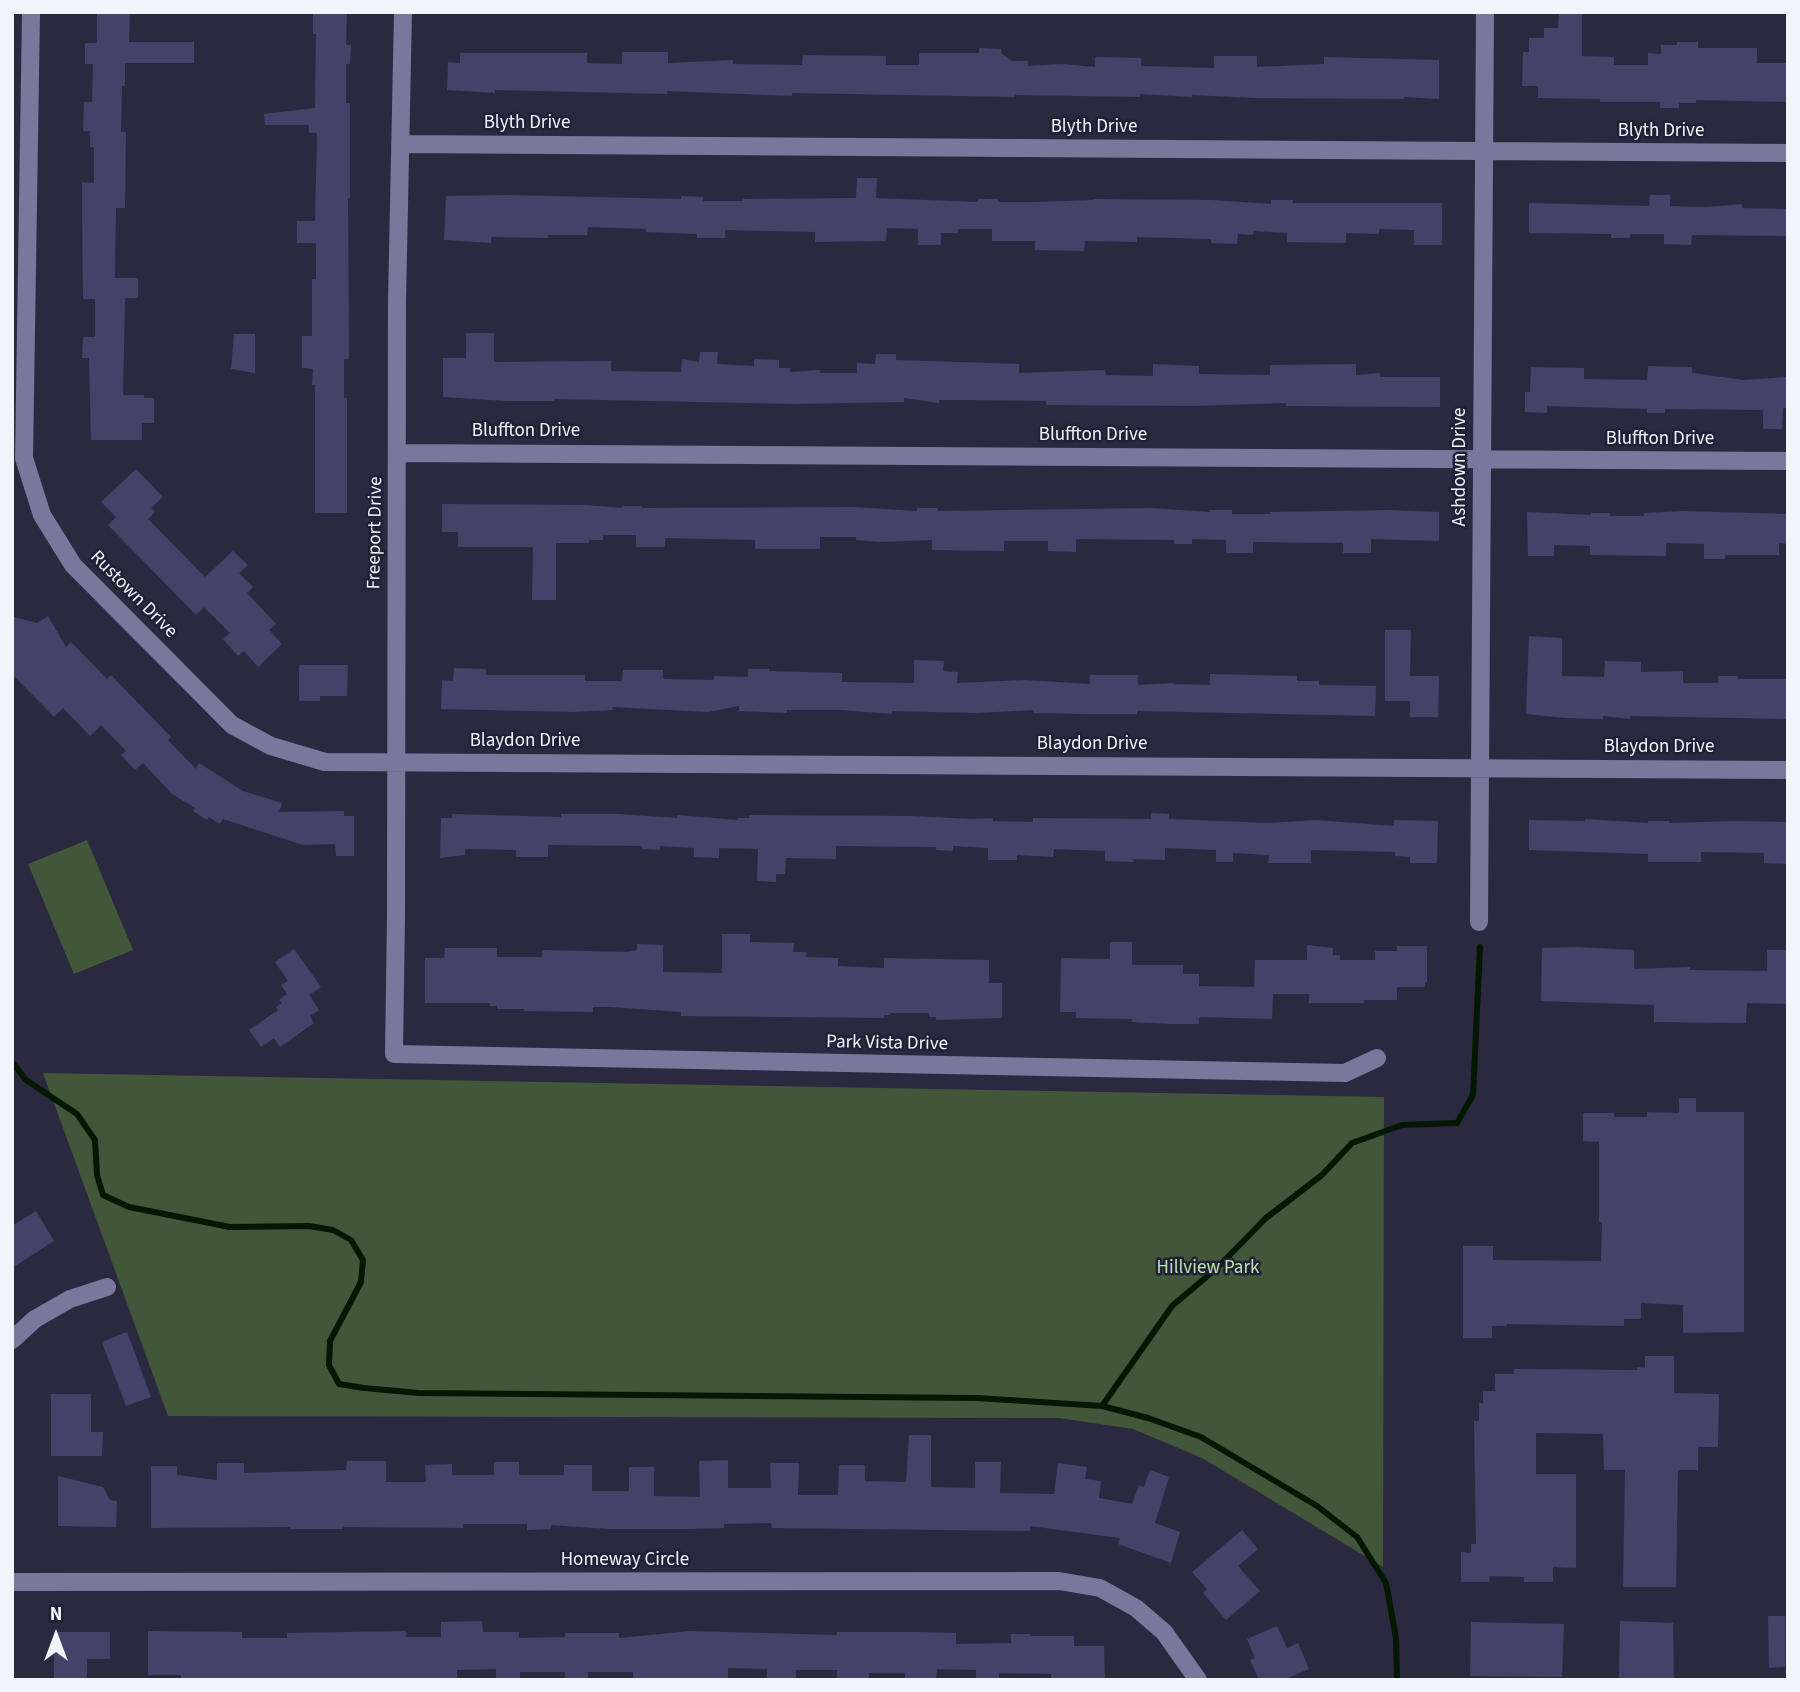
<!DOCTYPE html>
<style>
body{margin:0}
#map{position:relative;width:1800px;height:1692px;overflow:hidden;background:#2b2940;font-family:"Source Sans 3",sans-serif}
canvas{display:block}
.frame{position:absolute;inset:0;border:14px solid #f3f3fc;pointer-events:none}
.north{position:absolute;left:21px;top:1601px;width:70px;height:70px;-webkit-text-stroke:5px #212036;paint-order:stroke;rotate:0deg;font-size:19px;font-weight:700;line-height:28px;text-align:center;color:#f3f3fc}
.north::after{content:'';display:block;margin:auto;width:24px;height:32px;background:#f3f3fc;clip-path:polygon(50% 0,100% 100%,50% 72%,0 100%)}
</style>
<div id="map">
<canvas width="1800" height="1692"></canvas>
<div class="frame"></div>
<div class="north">N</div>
</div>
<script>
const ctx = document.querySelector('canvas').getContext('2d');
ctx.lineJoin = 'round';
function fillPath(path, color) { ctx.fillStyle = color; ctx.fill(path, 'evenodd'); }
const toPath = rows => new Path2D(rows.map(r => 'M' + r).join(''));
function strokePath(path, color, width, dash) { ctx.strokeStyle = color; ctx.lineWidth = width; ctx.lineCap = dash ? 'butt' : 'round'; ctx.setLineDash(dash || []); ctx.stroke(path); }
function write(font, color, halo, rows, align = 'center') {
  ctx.font = font + ' "Source Sans 3",sans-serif'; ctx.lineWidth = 5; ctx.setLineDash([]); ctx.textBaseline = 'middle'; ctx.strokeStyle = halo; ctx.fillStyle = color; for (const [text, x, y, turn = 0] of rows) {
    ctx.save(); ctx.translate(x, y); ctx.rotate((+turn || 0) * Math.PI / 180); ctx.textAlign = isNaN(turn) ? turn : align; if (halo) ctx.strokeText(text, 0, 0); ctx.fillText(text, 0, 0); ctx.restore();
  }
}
fillPath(toPath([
 [87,840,133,950,74,974,28,864],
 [43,1073,1384,1097,1383,1567,1202,1458,1133,1429,1059,1418,168,1416]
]), '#42573a');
strokePath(toPath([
 [12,1062,26,1080,77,1114,95,1140,97,1175,103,1195,129,1207,230,1227,309,1226,333,1230,351,1240,363,1260,361,1282,330,1341,329,1365,339,1384,364,1388,419,1393,977,1398,1102,1406,1148,1418,1201,1437,1317,1506,1357,1537,1386,1583,1396,1638,1397,1680],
 [1102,1406,1172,1306,1217,1268,1266,1218,1322,1175,1352,1143,1402,1125,1457,1123,1473,1095,1480,947]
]), '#031800', 6);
fillPath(toPath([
 [97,12,130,12,129,42,194,42,194,63,125,63,125,86,122,86,121,132,126,132,125,208,116,208,115,278,138,278,138,298,125,298,123,395,144,395,144,398,154,398,154,423,142,423,142,440,91,440,89,358,82,358,83,337,95,337,95,299,83,299,82,208,82,182,94,183,94,147,90,147,90,131,83,131,84,102,92,102,93,64,85,64,85,43,97,43],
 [313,12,347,12,346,45,351,45,350,64,346,64,346,103,350,103,350,198,348,198,349,359,344,359,344,398,347,398,347,513,315,513,315,385,312,385,313,369,302,368,302,336,312,336,312,279,316,279,316,243,297,243,297,221,315,221,317,133,309,133,309,125,265,125,264,114,315,108,316,34,313,34],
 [1559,12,1582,12,1582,56,1614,57,1614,65,1648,65,1648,53,1661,54,1661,45,1677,45,1677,42,1698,42,1698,48,1757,48,1757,63,1788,63,1788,102,1696,100,1696,103,1679,103,1679,108,1660,108,1660,102,1600,102,1600,99,1538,98,1538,86,1522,86,1523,52,1529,52,1529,38,1544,38,1544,28,1558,28],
 [979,48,1001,49,1002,54,1012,61,1028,61,1028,66,1061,64,1095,67,1095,57,1141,58,1141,66,1214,68,1214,56,1257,56,1257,67,1324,64,1324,57,1439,60,1439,99,1404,97,1404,99,1256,98,1192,95,1192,97,1140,94,1140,97,1015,95,1015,97,792,93,792,96,667,91,667,94,495,90,495,93,447,90,448,62,460,63,460,53,587,53,587,63,622,64,622,52,668,52,668,63,733,60,733,64,802,65,803,55,886,56,886,65,919,65,919,53,979,53],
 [857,178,877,178,876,198,978,202,978,199,998,199,998,202,1036,202,1093,200,1093,199,1212,200,1271,204,1271,200,1293,200,1293,203,1442,203,1442,245,1414,245,1414,230,1379,229,1379,234,1346,233,1346,243,1287,242,1287,233,1254,231,1253,235,1238,234,1237,244,1211,243,1211,239,1137,237,1137,242,1085,241,1084,251,1035,250,1035,241,992,241,992,229,958,229,958,233,941,233,941,245,918,245,918,229,887,228,886,241,815,242,815,232,725,230,725,238,697,238,697,234,646,232,646,229,588,227,587,235,548,235,548,238,491,237,491,243,444,240,446,196,506,195,681,199,681,196,703,197,703,201,743,201,743,199,856,198],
 [1650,195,1670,195,1670,206,1707,207,1742,204,1742,208,1788,209,1788,236,1692,235,1691,245,1664,244,1664,234,1630,234,1630,238,1611,238,1611,234,1529,233,1529,203,1649,206],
 [466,333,494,333,494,362,611,361,611,371,681,372,682,359,699,362,700,352,718,352,717,364,754,366,754,359,779,360,779,368,790,368,790,372,820,370,820,373,857,373,857,363,875,364,876,354,896,354,896,360,1019,364,1019,373,1105,370,1106,375,1153,376,1153,364,1199,366,1199,374,1270,375,1270,365,1356,364,1356,375,1380,373,1380,377,1440,377,1440,407,1286,406,1286,403,1195,406,1046,405,1046,401,965,400,939,400,939,403,904,398,904,402,795,404,554,399,554,401,506,401,443,397,443,358,466,358],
 [234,334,255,334,255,373,231,369],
 [1648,366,1692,367,1692,373,1744,380,1788,377,1788,408,1783,408,1782,429,1763,429,1763,410,1665,409,1665,413,1647,413,1647,409,1547,406,1547,413,1525,412,1525,392,1530,392,1531,367,1584,368,1584,379,1647,380],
 [136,469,163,497,151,508,155,512,148,519,205,577,233,551,248,565,239,573,253,587,247,593,276,624,269,630,282,644,258,667,244,651,238,656,223,639,230,633,204,607,196,615,108,525,116,517,101,502],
 [442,504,586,505,622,508,622,506,642,506,642,508,853,507,917,511,917,508,938,508,938,511,1151,508,1210,512,1210,510,1232,510,1232,514,1270,514,1270,512,1390,510,1439,512,1439,541,1371,539,1371,553,1343,553,1343,543,1253,542,1253,553,1226,553,1226,540,1192,539,1192,544,1174,544,1174,540,1076,539,1076,552,1048,551,1048,541,1004,541,1004,551,932,550,932,540,880,542,856,540,856,537,820,537,820,549,755,549,755,540,665,538,665,547,636,547,636,535,603,535,603,540,589,540,589,543,556,543,556,600,532,600,533,547,458,547,458,532,442,532],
 [1684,511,1788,514,1788,544,1779,543,1779,555,1725,555,1725,559,1704,559,1704,544,1666,543,1666,556,1590,555,1590,546,1554,545,1554,556,1528,556,1527,512,1591,515,1591,513,1610,513,1610,516,1644,516,1644,513],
 [48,616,66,647,71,642,107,679,111,675,171,737,168,740,196,769,199,763,243,791,282,803,279,812,344,811,344,816,354,816,354,856,336,856,335,844,303,845,223,819,220,824,209,817,207,820,193,811,195,808,172,794,143,763,135,770,121,755,126,751,101,725,90,736,63,708,54,717,12,674,14,617,37,623],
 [1385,630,1411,630,1410,676,1439,676,1438,717,1410,717,1410,701,1385,701],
 [1529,636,1562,638,1562,676,1604,677,1605,661,1641,662,1641,672,1683,671,1683,683,1718,683,1718,676,1738,676,1738,679,1788,679,1788,719,1630,716,1630,719,1603,716,1603,719,1565,718,1526,714],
 [914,660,944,661,943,671,958,672,957,683,1024,680,1090,684,1090,675,1138,675,1138,685,1174,683,1174,684,1210,685,1210,674,1297,676,1297,681,1319,681,1319,685,1376,686,1375,716,1137,711,1137,714,1082,714,1033,713,1034,710,976,713,892,711,892,714,841,710,787,710,787,713,739,711,739,706,708,712,613,707,612,710,573,712,441,709,442,680,453,681,454,668,486,669,486,675,585,675,585,681,622,681,623,670,663,670,663,679,714,680,714,676,748,677,748,669,769,669,769,671,842,673,842,682,914,683],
 [299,665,348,665,347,696,320,696,320,701,299,701],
 [1151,813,1169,814,1169,819,1269,823,1316,820,1394,826,1394,820,1438,821,1437,863,1410,863,1410,857,1395,856,1395,852,1311,850,1311,863,1268,863,1269,855,1233,853,1233,862,1216,862,1216,850,1165,848,1165,860,1134,859,1133,862,1105,861,1105,851,1054,849,1053,857,1017,855,1017,860,988,860,988,848,953,846,953,851,936,850,936,847,836,846,836,859,786,858,785,874,776,874,776,882,757,881,758,849,719,848,719,858,694,857,694,848,660,846,660,850,642,849,642,846,548,845,548,857,516,857,516,850,465,849,465,855,440,858,441,818,452,818,452,814,561,817,561,814,618,814,677,818,677,815,738,820,738,818,749,818,749,815,912,816,972,819,993,818,993,821,1033,822,1033,818,1151,819],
 [1585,819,1648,823,1648,821,1669,821,1669,823,1736,821,1788,822,1788,864,1764,863,1764,853,1701,852,1701,862,1648,862,1648,854,1529,850,1529,820,1585,821],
 [722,934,750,934,750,942,794,943,793,952,806,952,806,957,838,958,838,966,884,968,884,958,989,960,989,983,1002,983,1002,1018,936,1020,936,1017,929,1017,929,1013,891,1013,890,1015,884,1015,884,1018,681,1016,681,1012,610,1007,593,1007,593,1012,524,1011,524,1009,497,1009,497,1006,490,1006,490,1003,425,1003,425,958,444,958,445,948,497,948,497,957,542,957,542,950,627,952,637,950,637,944,663,945,663,972,722,973],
 [1110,942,1132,942,1132,965,1183,965,1183,974,1199,974,1199,986,1254,987,1255,960,1307,960,1307,945,1333,948,1333,955,1340,955,1340,960,1375,960,1375,951,1397,951,1397,946,1427,946,1427,982,1425,982,1425,987,1397,987,1397,1000,1364,1000,1364,1003,1309,1003,1309,994,1273,994,1272,1019,1199,1017,1199,1024,1171,1024,1132,1022,1132,1019,1076,1018,1076,1012,1060,1012,1061,958,1110,959],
 [1577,947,1634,950,1634,969,1690,967,1690,970,1767,971,1767,950,1788,950,1788,1004,1747,1003,1746,1023,1654,1022,1654,1005,1541,1001,1542,948],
 [294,949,321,987,309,995,319,1010,310,1016,314,1023,280,1047,274,1038,261,1047,249,1030,278,1010,276,1007,282,1003,279,1000,287,994,281,985,288,981,275,962],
 [1679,1098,1696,1098,1696,1112,1744,1112,1744,1332,1683,1333,1683,1305,1641,1303,1641,1319,1624,1319,1624,1326,1507,1324,1507,1326,1492,1326,1492,1338,1463,1338,1463,1246,1493,1246,1493,1260,1601,1261,1602,1222,1599,1222,1599,1142,1583,1141,1583,1113,1614,1113,1614,1117,1647,1117,1647,1112,1679,1113],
 [36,1211,54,1241,12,1268,12,1226],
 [127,1332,151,1397,126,1406,102,1342],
 [1645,1356,1674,1356,1674,1393,1719,1394,1718,1447,1698,1447,1698,1470,1678,1470,1676,1587,1623,1587,1625,1470,1604,1470,1603,1434,1536,1433,1536,1474,1576,1474,1576,1568,1553,1567,1553,1582,1524,1582,1524,1577,1490,1576,1489,1582,1461,1582,1461,1552,1471,1553,1471,1544,1476,1544,1474,1421,1479,1421,1479,1403,1483,1403,1483,1391,1495,1391,1495,1374,1514,1374,1514,1369,1637,1370,1637,1367,1645,1368],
 [51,1394,91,1394,91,1432,103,1432,102,1456,51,1456],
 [909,1435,931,1435,931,1487,975,1488,975,1462,1001,1462,1000,1493,1054,1494,1058,1463,1087,1467,1085,1479,1101,1481,1099,1498,1132,1504,1139,1485,1144,1487,1150,1470,1169,1477,1155,1523,1180,1532,1171,1563,1118,1544,1120,1538,1030,1526,1030,1531,772,1528,771,1523,724,1524,724,1528,688,1529,609,1529,551,1525,551,1529,527,1530,527,1524,463,1524,463,1528,343,1527,343,1529,290,1529,290,1527,151,1528,151,1466,177,1466,177,1475,217,1480,217,1463,244,1463,244,1473,346,1470,347,1461,386,1461,386,1482,426,1482,425,1465,452,1464,452,1475,494,1475,494,1462,519,1462,519,1475,564,1475,564,1465,592,1465,592,1491,629,1491,629,1467,654,1467,654,1496,700,1497,699,1461,728,1460,728,1488,771,1488,770,1463,799,1463,798,1495,838,1495,839,1465,865,1465,865,1481,906,1482],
 [58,1476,103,1487,110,1500,117,1501,116,1527,58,1526],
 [1242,1530,1258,1549,1238,1566,1260,1591,1226,1620,1203,1593,1207,1589,1192,1572],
 [1768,1616,1785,1616,1785,1667,1769,1668],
 [482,1621,483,1632,519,1632,519,1638,565,1637,565,1633,619,1633,619,1638,691,1631,837,1635,837,1632,920,1632,956,1633,956,1644,1011,1643,1011,1634,1030,1634,1030,1636,1074,1636,1074,1646,1104,1646,1105,1680,1051,1680,1051,1674,999,1673,999,1680,976,1680,976,1670,937,1669,936,1680,905,1680,905,1673,869,1673,869,1680,837,1680,837,1670,796,1670,796,1680,767,1680,767,1669,728,1668,728,1680,633,1680,633,1672,588,1672,588,1680,565,1680,565,1672,520,1672,520,1680,496,1680,496,1669,457,1670,457,1680,181,1680,181,1675,148,1675,148,1631,242,1632,242,1638,287,1638,287,1633,406,1631,406,1637,441,1637,441,1622],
 [1620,1621,1673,1623,1674,1680,1619,1680],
 [1471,1622,1564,1624,1562,1677,1470,1676],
 [1277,1626,1287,1648,1298,1643,1309,1669,1283,1680,1259,1680,1250,1660,1255,1658,1247,1639],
 [54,1632,110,1632,110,1659,87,1659,87,1680,54,1680]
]), '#454269');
strokePath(toPath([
 [31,12,24,458,42,515,73,565,232,725,271,746,325,762,1788,770],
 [403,12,397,301,396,915,394,1054,1345,1073,1377,1058],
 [400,144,1788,153],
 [398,453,1788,461],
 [1479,922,1485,12],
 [12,1340,35,1319,70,1299,107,1287],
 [12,1582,1059,1581,1100,1588,1136,1608,1164,1632,1198,1680]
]), '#79779c', 18);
write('19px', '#f3f3fc', '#212036', [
 ["Blyth Drive",527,124],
 ["Blyth Drive",1094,128],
 ["Blyth Drive",1661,132],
 ["Bluffton Drive",526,432],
 ["Bluffton Drive",1093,436],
 ["Bluffton Drive",1660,440],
 ["Ashdown Drive",1461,467,-90],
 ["Freeport Drive",376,533,-89],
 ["Rustown Drive",133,595,45],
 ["Blaydon Drive",525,742],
 ["Blaydon Drive",1092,745],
 ["Blaydon Drive",1659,748],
 ["Park Vista Drive",887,1044,1],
 ["Homeway Circle",625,1561]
]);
write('19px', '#b7e4a7', '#212036', [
 ["Hillview Park",1208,1269]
]);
</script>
